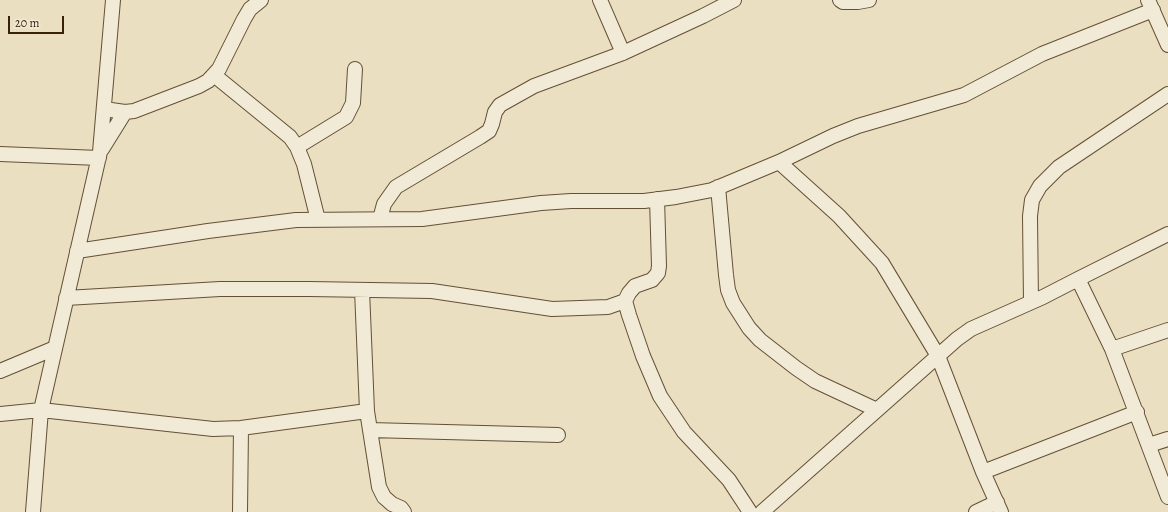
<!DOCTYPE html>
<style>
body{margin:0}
#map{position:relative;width:1168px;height:512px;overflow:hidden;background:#eadfc0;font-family:Alegreya,serif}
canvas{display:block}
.scale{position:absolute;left:8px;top:16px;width:56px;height:18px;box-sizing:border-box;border:2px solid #372108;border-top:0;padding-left:5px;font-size:12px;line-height:14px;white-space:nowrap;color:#372108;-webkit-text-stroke:3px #f1ead6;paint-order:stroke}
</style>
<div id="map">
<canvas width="1168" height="512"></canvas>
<div class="scale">20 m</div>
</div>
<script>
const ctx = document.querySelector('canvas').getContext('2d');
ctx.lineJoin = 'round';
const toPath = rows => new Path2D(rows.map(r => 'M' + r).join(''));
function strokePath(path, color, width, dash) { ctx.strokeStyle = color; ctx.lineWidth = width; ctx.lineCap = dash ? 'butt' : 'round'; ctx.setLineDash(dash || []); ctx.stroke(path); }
const minor = toPath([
 [600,0,623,53],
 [840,0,843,2,858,2,869,0],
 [1148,0,1168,45],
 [214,75,290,137,297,147,304,164,318,220],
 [104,109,125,112,134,111,199,86,208,81,219,69,244,19,250,9,261,0],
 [297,147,346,117,353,103,355,69],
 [102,149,125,112],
 [0,154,99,158],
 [779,162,839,216,882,263,938,356,983,472,1001,512],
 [718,187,726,275,728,290,733,303,749,328,760,340,796,368,815,381,877,410],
 [657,199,659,266,658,273,652,280,635,286,629,293,625,301,629,315,643,356,660,396,684,432,729,480,750,512],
 [380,219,384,204,396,187,480,137,489,131,492,124,495,112,500,105,534,86,623,53,703,16,734,0],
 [77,251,208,231,296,220,422,219,541,203,571,201,644,201,676,197,712,190,779,162,833,136,858,126,964,95,1042,54,1153,10],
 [1078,279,1112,349,1168,497],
 [362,290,367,411,379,487,384,497,392,504,401,508,404,512],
 [66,298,220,289,309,289,432,291,552,309,608,307,625,301],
 [1031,302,1030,216,1032,200,1040,186,1059,167,1168,94],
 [1112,349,1168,330],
 [0,371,55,348],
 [0,414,41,410,213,429,241,428,367,411],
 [370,430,558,435],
 [1149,445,1168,439],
 [983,472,1137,412],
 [33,512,41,410,100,152,113,0],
 [240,512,241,428],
 [762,512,957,339,971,329,1043,297,1078,279,1168,234],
 [976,512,997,502]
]);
strokePath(minor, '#645036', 16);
strokePath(minor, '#f1ead6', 14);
</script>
